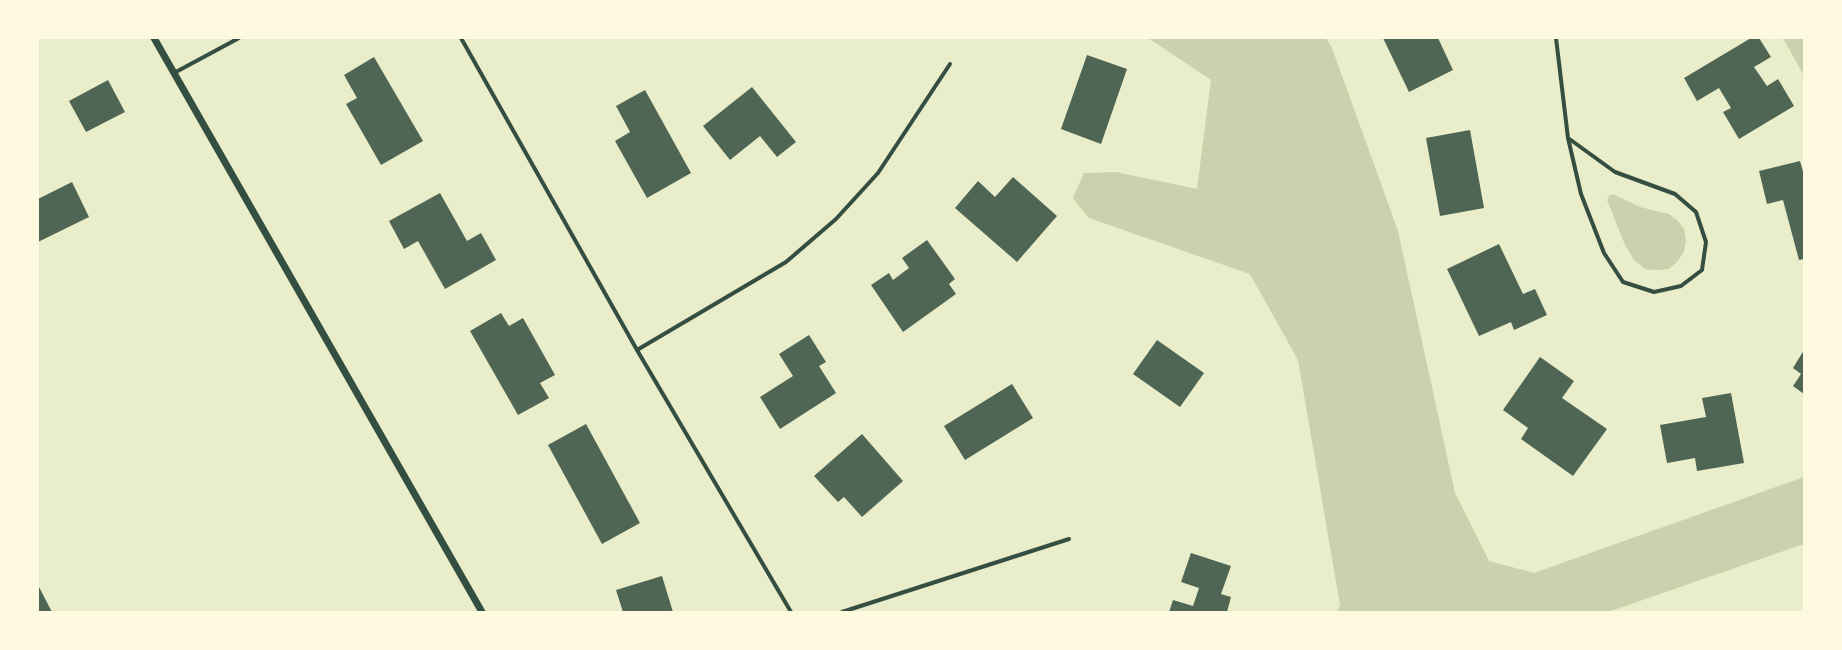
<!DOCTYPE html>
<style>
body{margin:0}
#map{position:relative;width:1842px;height:650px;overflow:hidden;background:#e9edc9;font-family:Helvetica,sans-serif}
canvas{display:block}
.frame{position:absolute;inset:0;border:39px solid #fefae0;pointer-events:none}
</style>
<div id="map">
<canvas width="1842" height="650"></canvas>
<div class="frame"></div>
</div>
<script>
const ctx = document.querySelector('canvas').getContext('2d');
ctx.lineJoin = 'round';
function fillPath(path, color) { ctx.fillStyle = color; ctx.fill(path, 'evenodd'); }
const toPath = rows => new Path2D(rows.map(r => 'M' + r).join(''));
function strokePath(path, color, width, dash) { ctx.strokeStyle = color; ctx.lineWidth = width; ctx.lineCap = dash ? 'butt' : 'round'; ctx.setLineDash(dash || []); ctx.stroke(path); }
fillPath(toPath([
 [1148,38,1326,38,1332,48,1398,231,1455,493,1489,561,1534,573,1804,477,1804,544,1608,612,1337,612,1340,605,1298,360,1250,274,1089,218,1073,198,1084,173,1116,172,1197,189,1211,80],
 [1783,38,1804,38,1804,76],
 [1613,194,1640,207,1669,214,1677,220,1684,229,1686,241,1684,252,1677,262,1669,269,1656,270,1645,269,1634,260,1625,245,1607,200,1609,196]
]), '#cad2ad');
fillPath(toPath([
 [1383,38,1438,38,1453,70,1409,92],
 [1751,38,1759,38,1771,57,1754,67,1767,86,1778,79,1794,106,1739,139,1723,112,1731,108,1719,88,1697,101,1684,78],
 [1087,55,1127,69,1101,144,1061,129],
 [374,57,423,141,381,165,346,104,357,98,344,75],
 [108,80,125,112,86,132,69,101],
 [752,87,796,142,777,157,760,136,730,160,703,126],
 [645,90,691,173,647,198,615,141,630,132,616,106],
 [1470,130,1484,208,1440,216,1426,138],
 [1800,161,1804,175,1804,259,1799,260,1783,200,1767,204,1759,171],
 [1013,177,1057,216,1017,262,955,208,978,181,995,197],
 [72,182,89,217,38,242,38,199],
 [440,193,467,241,481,233,496,260,445,289,418,241,404,249,389,221],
 [927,240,955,279,949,284,956,294,903,332,871,285,889,273,893,280,909,268,902,258],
 [1499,244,1523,294,1535,289,1547,315,1514,330,1511,322,1479,336,1447,269],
 [501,313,509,326,523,318,555,375,540,383,549,398,518,415,470,331],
 [809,335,826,362,819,366,836,393,780,429,760,397,793,376,779,354],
 [1157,340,1204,373,1180,407,1133,374],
 [1804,350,1804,394,1793,386,1801,374,1793,368],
 [1540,357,1574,381,1562,398,1607,429,1573,476,1521,439,1528,428,1503,410],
 [1012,384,1033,418,965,460,944,426],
 [1731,393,1744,463,1697,471,1695,458,1667,463,1660,425,1706,417,1702,398],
 [586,424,640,523,602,544,548,445],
 [862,434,903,481,862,517,844,497,838,502,814,476],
 [1191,553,1231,566,1221,594,1231,597,1227,612,1169,612,1173,600,1193,606,1199,588,1181,582],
 [662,576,673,612,623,612,616,590],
 [38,585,52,612,38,612]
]), '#4f6655');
strokePath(toPath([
 [461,38,637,350,791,612],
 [1556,38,1568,138,1581,194,1604,253,1623,282,1654,292,1681,286,1702,270,1706,242,1696,212,1675,194,1615,172,1568,138],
 [174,73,239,38],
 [637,350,786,262,836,219,878,173,950,64],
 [842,612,1069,539]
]), '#344e41', 4);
strokePath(toPath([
 [154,38,482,612]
]), '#344e41', 7);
</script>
